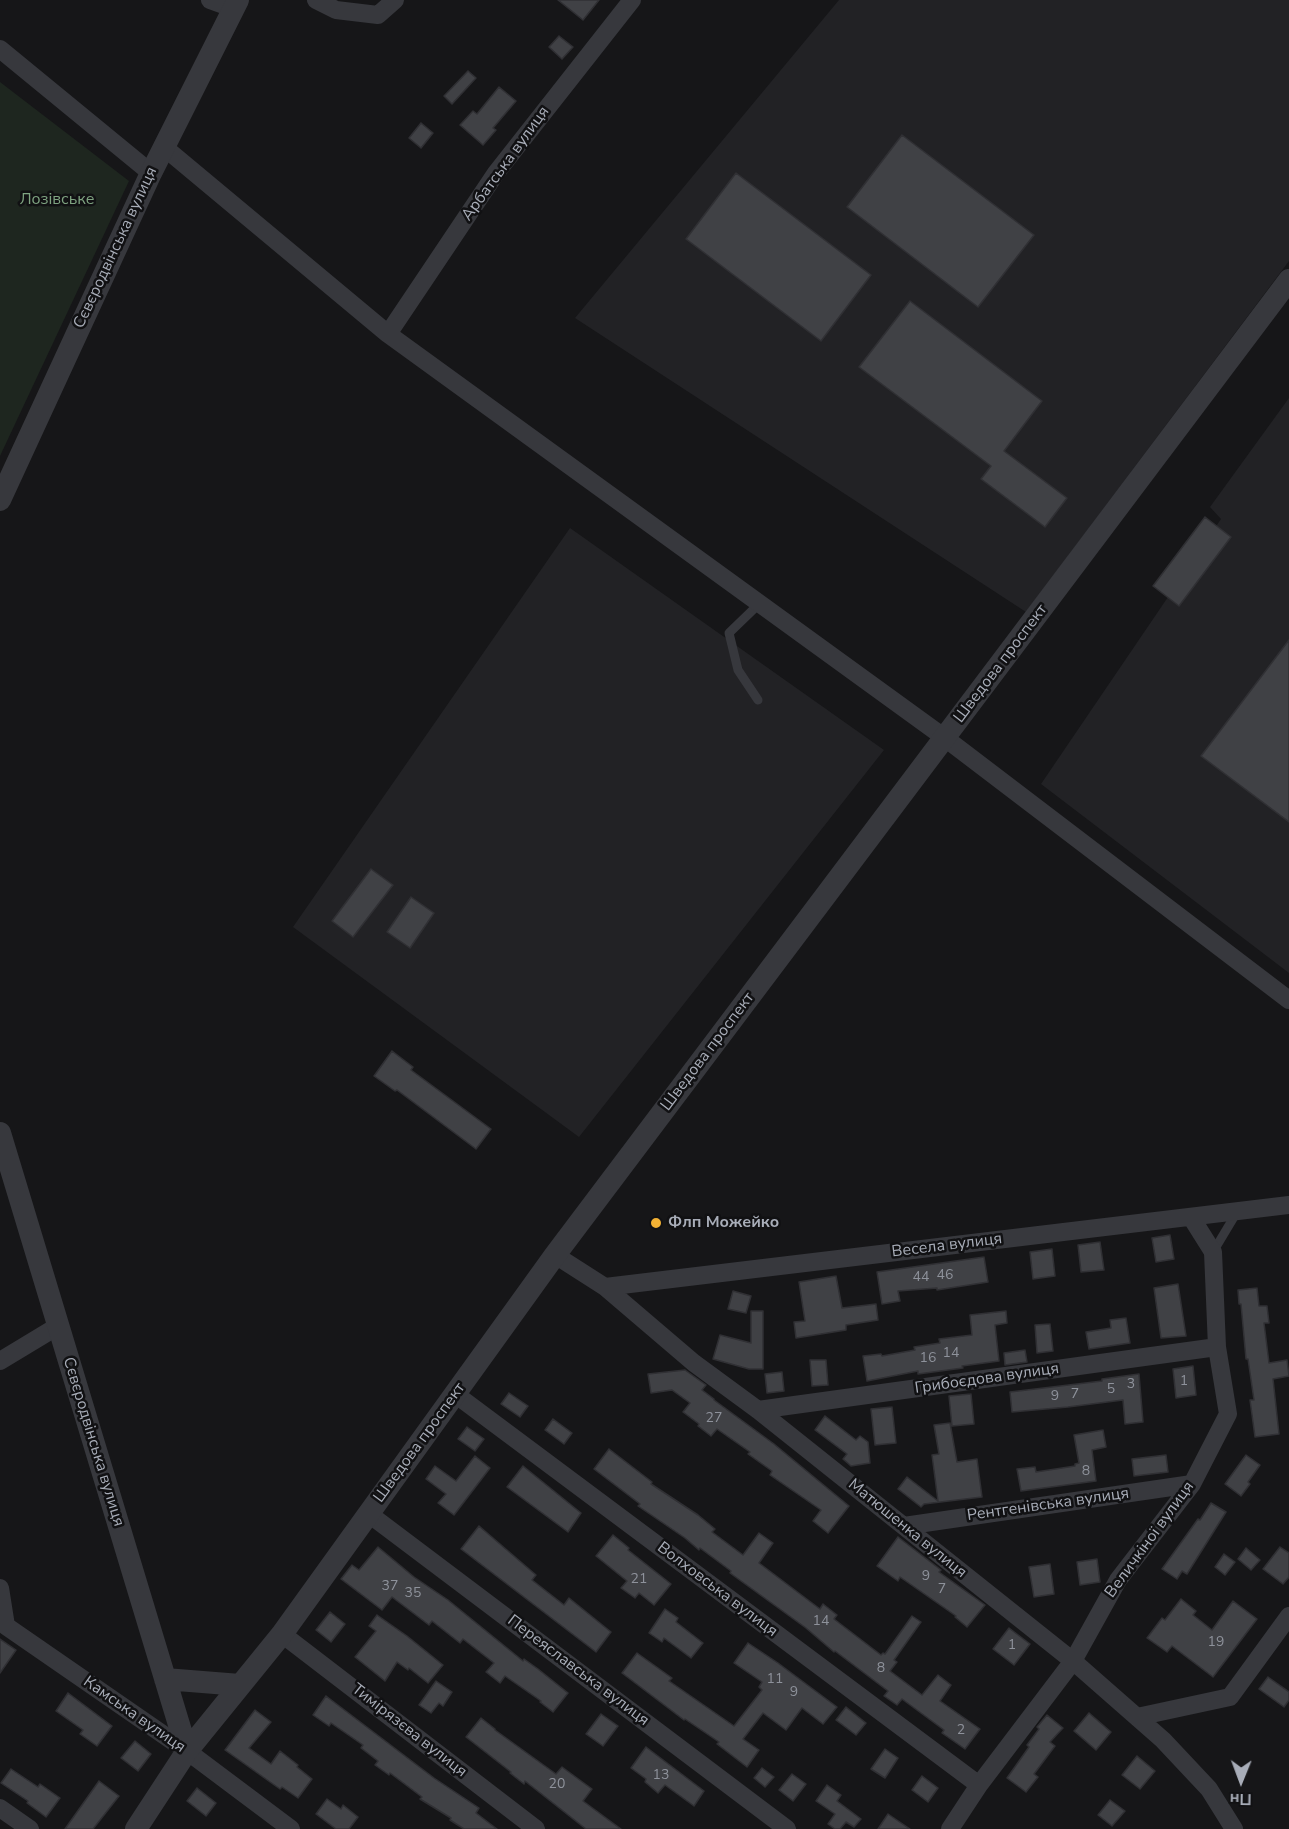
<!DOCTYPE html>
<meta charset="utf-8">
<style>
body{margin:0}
#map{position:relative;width:1289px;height:1829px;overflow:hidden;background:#161618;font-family:"Nunito Sans",sans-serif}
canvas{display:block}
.north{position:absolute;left:1211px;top:1751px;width:60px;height:60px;-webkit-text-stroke:4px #111113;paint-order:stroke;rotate:181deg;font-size:16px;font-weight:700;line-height:24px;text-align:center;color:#a8adb8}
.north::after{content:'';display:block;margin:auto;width:21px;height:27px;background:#a8adb8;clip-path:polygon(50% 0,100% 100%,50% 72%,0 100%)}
</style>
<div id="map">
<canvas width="1289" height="1829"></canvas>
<div class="north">Пн</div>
</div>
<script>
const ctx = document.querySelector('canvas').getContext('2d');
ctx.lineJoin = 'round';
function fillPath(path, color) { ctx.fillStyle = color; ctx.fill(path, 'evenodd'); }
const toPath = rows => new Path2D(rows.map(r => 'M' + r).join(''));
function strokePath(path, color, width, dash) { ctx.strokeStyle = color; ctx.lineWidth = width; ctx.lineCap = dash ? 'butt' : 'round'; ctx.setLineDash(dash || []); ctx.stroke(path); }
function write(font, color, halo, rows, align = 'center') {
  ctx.font = font + ' "Nunito Sans",sans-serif'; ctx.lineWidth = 5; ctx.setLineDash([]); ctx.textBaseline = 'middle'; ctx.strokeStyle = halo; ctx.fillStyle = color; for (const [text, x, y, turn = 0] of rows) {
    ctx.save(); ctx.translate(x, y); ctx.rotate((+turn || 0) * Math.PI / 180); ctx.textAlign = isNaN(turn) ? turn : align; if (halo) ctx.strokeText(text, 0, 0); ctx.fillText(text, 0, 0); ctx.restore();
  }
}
fillPath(toPath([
 [839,0,1289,0,1289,261,1026,612,575,318],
 [1289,398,1289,973,1041,784,1221,519,1210,507],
 [570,528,884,750,579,1137,293,927]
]), '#222225');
fillPath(toPath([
 [0,82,129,181,0,456]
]), '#1e261f');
const building = toPath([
 [558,0,599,0,583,20,558,0],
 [559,36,573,47,562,59,549,47,559,36],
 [468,71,476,78,452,104,444,96,468,71],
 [499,87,516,101,493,128,496,130,483,145,460,125,473,111,477,114,499,87],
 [421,123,433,133,421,148,409,138,421,123],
 [902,135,1034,235,978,307,847,207,902,135],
 [736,173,871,275,821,341,686,239,736,173],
 [910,301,1042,401,1004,451,1067,498,1045,527,981,479,991,466,859,367,910,301],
 [1205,517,1231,537,1179,606,1153,586,1205,517],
 [1289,640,1289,822,1201,756,1289,640],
 [371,869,393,885,353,937,332,921,371,869],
 [411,897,434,913,410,948,387,932,411,897],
 [392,1051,413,1067,411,1070,491,1129,476,1149,397,1090,395,1091,374,1076,392,1051],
 [1170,1235,1174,1259,1156,1262,1152,1238,1170,1235],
 [1100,1242,1104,1270,1081,1272,1078,1245,1100,1242],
 [1052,1249,1055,1276,1033,1279,1030,1252,1052,1249],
 [984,1257,988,1282,937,1290,937,1288,898,1291,900,1301,882,1304,877,1272,984,1257],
 [836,1276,842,1308,876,1304,878,1320,846,1325,846,1330,796,1338,794,1322,805,1321,799,1282,836,1276],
 [1178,1284,1186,1336,1161,1338,1154,1288,1178,1284],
 [1257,1288,1259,1306,1267,1306,1269,1323,1264,1323,1269,1363,1287,1360,1289,1376,1273,1379,1279,1434,1255,1437,1250,1400,1254,1400,1248,1359,1246,1359,1241,1304,1239,1304,1238,1290,1257,1288],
 [733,1291,751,1296,746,1313,728,1309,733,1291],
 [751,1311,763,1311,763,1369,749,1369,713,1359,720,1335,751,1343,751,1311],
 [1006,1311,1007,1323,995,1325,999,1361,962,1366,963,1368,918,1374,918,1371,867,1381,863,1356,881,1354,882,1356,915,1350,914,1347,940,1343,939,1339,972,1335,970,1315,1006,1311],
 [1126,1318,1130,1343,1089,1349,1086,1332,1111,1328,1110,1320,1126,1318],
 [1050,1324,1053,1351,1037,1353,1035,1325,1050,1324],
 [1025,1350,1027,1362,1005,1365,1004,1353,1025,1350],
 [810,1360,826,1360,828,1385,812,1386,810,1360],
 [1193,1366,1196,1395,1176,1398,1173,1369,1193,1366],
 [685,1370,706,1385,702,1390,714,1399,714,1400,774,1444,849,1506,828,1533,813,1521,821,1510,770,1475,772,1471,748,1454,750,1452,717,1429,711,1436,698,1426,699,1424,683,1412,690,1403,672,1390,651,1393,648,1374,685,1370],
 [782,1372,784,1391,767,1393,765,1374,782,1372],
 [1139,1374,1143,1422,1125,1424,1123,1400,1068,1407,1012,1412,1010,1392,1102,1381,1102,1379,1139,1374],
 [509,1393,528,1406,520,1417,501,1404,509,1393],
 [971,1394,974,1424,952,1426,949,1396,971,1394],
 [892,1407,896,1443,875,1445,871,1409,892,1407],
 [825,1416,856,1440,860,1436,868,1442,870,1463,851,1466,843,1459,847,1454,815,1430,825,1416],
 [553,1419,572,1433,564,1444,545,1430,553,1419],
 [950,1423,957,1462,977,1459,982,1497,924,1504,921,1507,898,1489,907,1477,938,1501,932,1455,939,1454,934,1425,950,1423],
 [467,1427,484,1439,475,1451,458,1439,467,1427],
 [1103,1430,1106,1447,1092,1450,1096,1481,1021,1491,1017,1469,1035,1467,1036,1472,1075,1466,1075,1464,1079,1463,1074,1435,1103,1430],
 [609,1449,652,1482,651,1484,698,1515,715,1529,712,1532,743,1555,759,1533,773,1543,759,1563,820,1609,823,1604,837,1615,834,1619,881,1655,883,1653,885,1654,912,1616,921,1622,894,1660,897,1662,890,1671,922,1695,938,1675,951,1685,940,1701,980,1729,965,1749,942,1733,944,1730,902,1699,897,1705,884,1696,888,1691,835,1651,834,1652,806,1628,730,1573,731,1571,700,1548,699,1550,685,1538,638,1506,640,1504,594,1469,609,1449],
 [1166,1455,1168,1472,1134,1476,1132,1459,1166,1455],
 [1246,1455,1260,1465,1248,1482,1250,1484,1241,1496,1225,1484,1246,1455],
 [475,1456,490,1468,454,1515,438,1503,446,1494,426,1479,435,1466,456,1481,475,1456],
 [523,1466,581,1513,568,1532,507,1487,523,1466],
 [1211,1503,1226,1512,1187,1574,1182,1571,1177,1579,1162,1569,1198,1519,1200,1520,1211,1503],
 [479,1526,536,1575,532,1580,564,1605,569,1598,611,1632,596,1652,461,1549,479,1526],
 [613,1535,629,1548,628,1550,671,1584,654,1605,639,1593,635,1598,621,1588,627,1581,596,1556,613,1535],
 [898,1537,941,1570,939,1572,985,1605,967,1627,955,1617,956,1616,900,1577,898,1581,877,1566,898,1537],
 [378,1547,414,1577,448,1600,523,1661,524,1659,538,1669,568,1693,553,1712,540,1702,541,1701,505,1676,500,1683,486,1672,494,1663,463,1639,460,1643,432,1621,429,1625,392,1597,382,1610,341,1579,352,1565,359,1570,378,1547],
 [1280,1547,1289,1553,1289,1577,1283,1584,1263,1569,1280,1547],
 [1246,1548,1260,1560,1251,1570,1238,1559,1246,1548],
 [1224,1554,1235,1562,1225,1575,1215,1567,1224,1554],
 [1097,1559,1100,1582,1080,1585,1077,1562,1097,1559],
 [1050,1564,1054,1594,1034,1597,1029,1567,1050,1564],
 [1181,1599,1196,1611,1193,1615,1212,1630,1233,1601,1257,1619,1213,1677,1172,1646,1167,1652,1147,1638,1162,1618,1165,1620,1181,1599],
 [665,1609,678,1618,676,1622,703,1643,691,1658,664,1638,662,1642,649,1633,665,1609],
 [330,1612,345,1624,331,1642,316,1630,330,1612],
 [377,1615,407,1636,443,1665,428,1683,409,1668,408,1670,397,1662,385,1681,355,1657,376,1631,369,1626,377,1615],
 [1009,1628,1030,1644,1014,1665,993,1649,1009,1628],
 [0,1639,16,1650,0,1673,0,1639],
 [748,1643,778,1663,837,1707,823,1724,802,1708,786,1730,763,1713,743,1739,759,1750,747,1767,717,1744,719,1742,685,1719,684,1720,622,1673,637,1653,672,1678,669,1681,734,1726,762,1690,759,1687,762,1682,734,1663,748,1643],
 [1268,1677,1289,1692,1289,1700,1284,1707,1259,1689,1268,1677],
 [436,1681,452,1692,443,1706,439,1703,431,1713,419,1705,436,1681],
 [68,1693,112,1726,97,1746,80,1734,83,1730,56,1711,68,1693],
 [326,1696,434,1778,479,1808,476,1813,497,1829,464,1829,450,1820,451,1818,420,1799,422,1797,390,1773,389,1775,375,1765,378,1761,361,1748,363,1745,331,1723,329,1726,313,1715,326,1696],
 [846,1707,866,1723,856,1735,836,1720,846,1707],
 [255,1710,271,1722,249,1748,271,1764,280,1751,298,1765,297,1767,312,1779,298,1798,282,1787,280,1789,225,1750,255,1710],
 [1089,1713,1111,1732,1096,1750,1074,1731,1089,1713],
 [601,1714,618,1726,603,1746,586,1734,601,1714],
 [1047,1715,1063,1728,1050,1742,1055,1746,1034,1774,1038,1777,1026,1792,1007,1778,1029,1747,1027,1745,1039,1729,1037,1727,1047,1715],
 [481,1718,495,1729,495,1730,556,1774,562,1767,592,1789,583,1801,621,1829,586,1829,525,1781,524,1784,510,1773,511,1772,466,1737,481,1718],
 [135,1741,151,1754,138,1771,121,1758,135,1741],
 [646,1747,704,1791,694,1806,665,1785,658,1793,645,1782,646,1779,631,1768,646,1747],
 [885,1749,898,1758,885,1778,871,1769,885,1749],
 [1137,1756,1155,1771,1140,1789,1122,1775,1137,1756],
 [762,1768,774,1777,765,1787,754,1778,762,1768],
 [11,1769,38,1787,40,1784,60,1798,46,1817,27,1803,28,1801,1,1783,11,1769],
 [792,1774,806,1784,793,1801,779,1790,792,1774],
 [922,1776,938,1788,928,1802,912,1790,922,1776],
 [99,1781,119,1796,93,1829,65,1829,99,1781],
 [827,1785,841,1795,837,1801,861,1819,854,1827,846,1822,840,1829,835,1829,828,1824,835,1814,816,1801,827,1785],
 [197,1788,216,1803,206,1816,187,1801,197,1788],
 [327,1799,341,1809,343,1805,358,1817,349,1829,336,1829,316,1814,327,1799],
 [1110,1800,1125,1811,1112,1826,1098,1815,1110,1800],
 [888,1814,910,1829,878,1829,888,1814]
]);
fillPath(building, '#404145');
strokePath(building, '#303034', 1.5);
strokePath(toPath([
 [758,700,738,670,729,633,760,603],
 [1213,1252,1237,1212]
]), '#37383d', 9);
strokePath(toPath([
 [210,0,235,9],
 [316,0,336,10,378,15,395,0],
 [0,49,151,173],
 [165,148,388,334,945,738,1289,1000],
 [388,334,496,173,632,0],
 [555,1255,605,1287,694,1363,758,1410,1073,1661,1163,1740,1209,1789,1234,1829],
 [605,1287,1289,1205],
 [0,1361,58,1326],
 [455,1394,979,1785],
 [758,1410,1217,1347],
 [369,1514,787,1829],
 [904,1526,1192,1484],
 [0,1588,6,1626,187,1751,291,1829],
 [282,1634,536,1829],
 [1137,1717,1230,1697,1289,1616],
 [0,1808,30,1829],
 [950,1829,979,1785,1073,1661,1118,1580,1192,1484,1228,1414,1217,1347,1213,1252,1191,1217]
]), '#37383d', 18);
strokePath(toPath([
 [0,500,151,173,238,0],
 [0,1133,187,1751],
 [165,1679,240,1685],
 [136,1829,187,1751,282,1634,555,1255,1289,280]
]), '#37383d', 22);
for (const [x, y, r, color] of [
 [656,1223,6,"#f2b134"]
]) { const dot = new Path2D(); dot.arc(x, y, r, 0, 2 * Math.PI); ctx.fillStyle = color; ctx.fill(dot); strokePath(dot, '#111113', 2); }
write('14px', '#8e929b', null, [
 ["46",945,1276],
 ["44",921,1278],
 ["14",951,1354],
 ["16",928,1359],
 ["1",1184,1382],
 ["3",1131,1385],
 ["5",1111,1390],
 ["7",1075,1395],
 ["9",1055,1397],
 ["27",714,1419],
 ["8",1086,1472],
 ["9",926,1577],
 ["21",639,1580],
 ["37",390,1587],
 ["7",942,1590],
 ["35",413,1594],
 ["14",821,1622],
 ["19",1216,1643],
 ["1",1012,1646],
 ["8",881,1669],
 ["11",775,1680],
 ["9",794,1693],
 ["2",961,1731],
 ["13",661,1776],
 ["20",557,1785]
]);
write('16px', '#a8adb8', '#111113', [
 ["Арбатська вулиця",506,164,-54],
 ["Сєвєродвінська вулиця",116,248,-65],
 ["Шведова проспект",1001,664,-53],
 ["Шведова проспект",708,1052,-53],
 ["Весела вулиця",947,1246,-7],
 ["Грибоєдова вулиця",987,1379,-8],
 ["Сєвєродвінська вулиця",93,1442,73],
 ["Шведова проспект",420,1443,-54],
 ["Рентгенівська вулиця",1048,1505,-8],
 ["Матюшенка вулиця",907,1529,39],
 ["Величкіної вулиця",1150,1540,-54],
 ["Волховська вулиця",717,1590,37],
 ["Переяславська вулиця",578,1671,37],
 ["Камська вулиця",134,1715,35],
 ["Тимірязєва вулиця",409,1731,38]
]);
write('16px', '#7fa381', '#111113', [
 ["Лозівське",57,200]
]);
write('bold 16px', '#a8adb8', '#111113', [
 ["Флп Можейко",668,1223]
], 'left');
</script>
